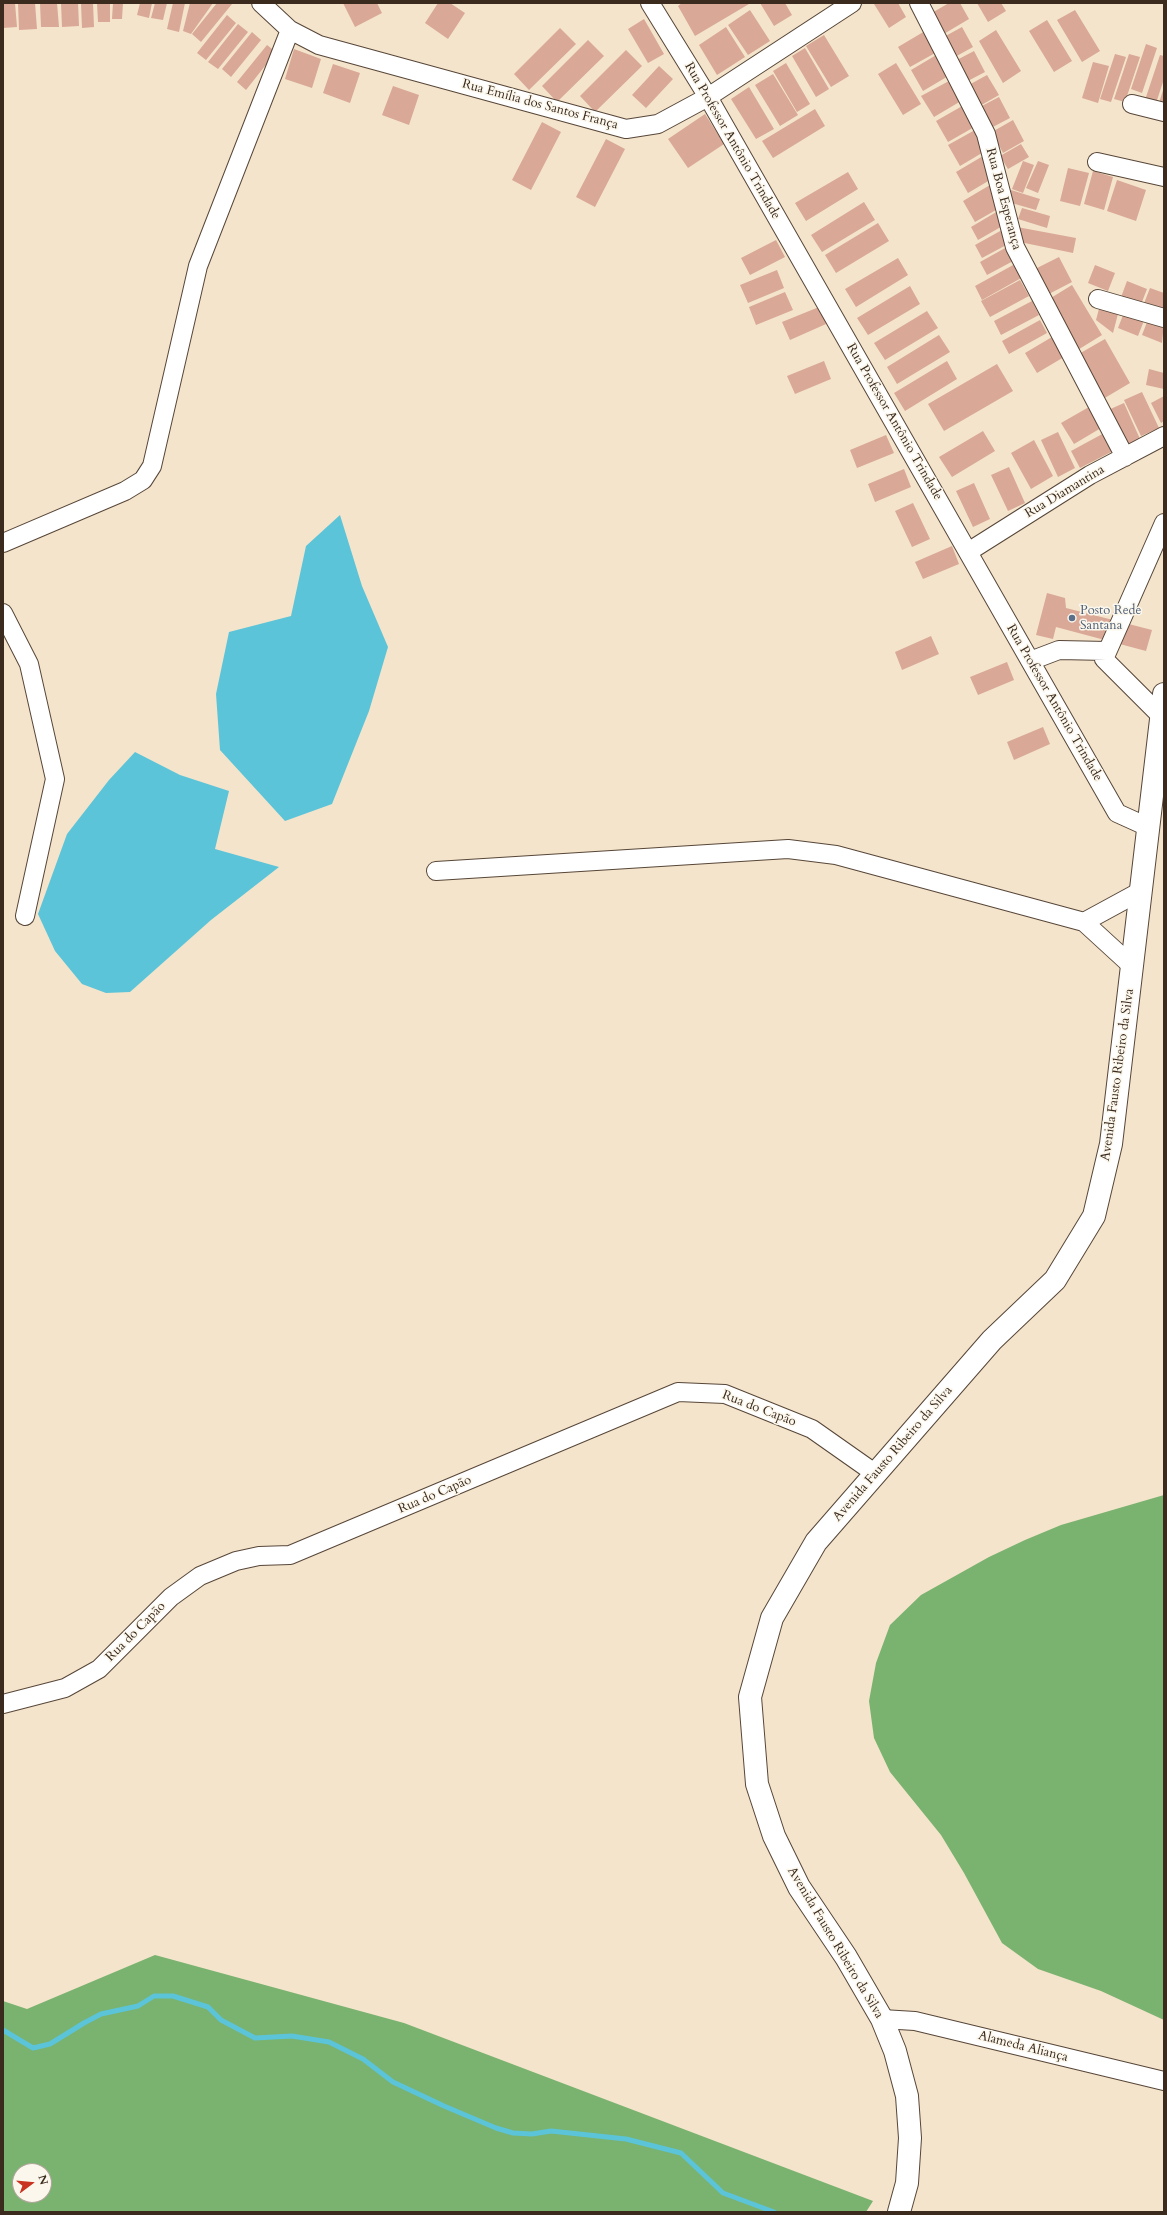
<!DOCTYPE html>
<meta charset="utf-8">
<style>
body{margin:0}
#map{position:relative;width:1167px;height:2215px;overflow:hidden;background:#f4e4cb;font-family:Cardo,serif}
canvas{display:block}
.frame{position:absolute;inset:0;border:4px solid #3b2a1e;pointer-events:none}
.north{position:absolute;left:12px;top:2163px;width:40px;height:40px;box-sizing:border-box;background:#fbf7ec;border:1px solid #aea59a;border-radius:50%;rotate:74deg;font-size:11px;font-weight:700;line-height:16px;text-align:center;color:#3b2a1e}
.north::after{content:'';display:block;margin:auto;width:14px;height:18px;background:#c8321e;clip-path:polygon(50% 0,100% 100%,50% 72%,0 100%)}
</style>
<div id="map">
<canvas width="1167" height="2215"></canvas>
<div class="frame"></div>
<div class="north">N</div>
</div>
<script>
const ctx = document.querySelector('canvas').getContext('2d');
ctx.lineJoin = 'round';
function fillPath(path, color) { ctx.fillStyle = color; ctx.fill(path, 'evenodd'); }
const toPath = rows => new Path2D(rows.map(r => 'M' + r).join(''));
function strokePath(path, color, width, dash) { ctx.strokeStyle = color; ctx.lineWidth = width; ctx.lineCap = dash ? 'butt' : 'round'; ctx.setLineDash(dash || []); ctx.stroke(path); }
function write(font, color, halo, rows, align = 'center') {
  ctx.font = font + ' Cardo,serif'; ctx.lineWidth = 3; ctx.setLineDash([]); ctx.textBaseline = 'middle'; ctx.strokeStyle = halo; ctx.fillStyle = color; for (const [text, x, y, turn = 0] of rows) {
    ctx.save(); ctx.translate(x, y); ctx.rotate((+turn || 0) * Math.PI / 180); ctx.textAlign = isNaN(turn) ? turn : align; if (halo) ctx.strokeText(text, 0, 0); ctx.fillText(text, 0, 0); ctx.restore();
  }
}
fillPath(toPath([
 [1164,1495,1164,2020,1101,1991,1038,1969,1002,1943,964,1873,941,1835,890,1772,874,1738,869,1701,876,1663,890,1625,921,1595,989,1557,1025,1540,1061,1525],
 [155,1955,404,2023,873,2201,866,2212,3,2212,3,2001,27,2009],
 [20,2171,44,2171,44,2195,20,2195]
]), '#7ab26f');
fillPath(toPath([
 [340,515,362,586,388,647,369,711,332,804,285,821,220,750,216,694,229,632,291,616,306,546],
 [135,752,180,775,229,791,215,849,279,867,211,920,130,992,106,993,82,984,55,951,38,914,67,834,109,780]
]), '#5cc4d8');
strokePath(toPath([
 [3,2030,33,2048,50,2044,84,2023,101,2014,138,2006,154,1996,173,1996,208,2007,221,2020,255,2038,292,2036,329,2042,363,2059,393,2082,444,2106,496,2128,513,2133,532,2134,551,2131,626,2139,681,2153,723,2193,774,2212]
]), '#5cc4d8', 5);
fillPath(toPath([
 [3,3,15,3,17,27,3,28],
 [18,3,35,3,37,29,19,30],
 [40,3,57,3,59,27,41,27],
 [61,3,78,3,79,26,62,27],
 [81,3,93,3,94,27,82,28],
 [97,3,110,3,110,22,98,22],
 [113,3,123,3,122,19,112,19],
 [140,3,152,3,149,18,137,15],
 [155,3,167,3,163,20,151,18],
 [173,3,185,3,179,32,167,29],
 [190,3,213,3,191,34,183,31],
 [217,3,232,4,201,42,192,34],
 [343,3,377,3,382,13,355,27],
 [438,3,450,3,465,13,448,39,425,23],
 [682,3,748,3,749,4,695,36,678,6],
 [760,3,785,3,792,15,774,26],
 [898,3,906,17,889,28,874,4],
 [949,3,960,3,969,19,942,35,930,14],
 [977,3,1001,3,1006,11,988,22],
 [750,10,770,41,748,55,728,25],
 [1075,10,1100,51,1082,62,1057,20],
 [227,15,236,23,206,60,197,53],
 [644,19,664,54,648,63,628,29],
 [1047,20,1072,61,1054,72,1029,31],
 [238,24,248,32,218,69,208,62],
 [726,27,745,57,717,75,699,45],
 [962,27,973,47,953,58,942,38],
 [560,28,576,44,529,90,514,74],
 [996,30,1021,71,1003,83,979,41],
 [925,31,937,52,910,67,898,47],
 [252,32,261,40,231,77,222,69],
 [824,35,849,76,831,87,806,46],
 [588,40,604,56,557,102,542,86],
 [1146,44,1157,48,1142,93,1131,89],
 [267,45,276,52,246,90,237,82],
 [805,48,829,89,816,97,792,56],
 [294,49,321,59,312,88,285,79],
 [626,50,642,66,595,112,580,96],
 [974,51,985,72,964,83,953,62],
 [938,54,950,75,923,91,911,70],
 [1115,54,1126,57,1111,102,1100,99],
 [1129,54,1140,57,1125,102,1114,99],
 [1160,55,1164,56,1164,79,1156,103,1145,100],
 [1093,62,1109,66,1098,103,1082,98],
 [786,63,810,104,797,112,773,71],
 [896,63,921,104,903,115,878,74],
 [333,64,360,73,350,103,323,93],
 [659,66,673,79,646,108,632,95],
 [773,74,798,115,780,126,755,85],
 [987,75,999,95,978,107,967,86],
 [949,81,961,101,934,117,921,96],
 [393,86,419,95,409,125,382,115],
 [749,87,774,129,756,139,731,99],
 [1164,87,1164,108,1158,106],
 [999,97,1010,118,989,129,978,108],
 [964,105,976,126,948,142,936,121],
 [815,109,825,126,773,158,762,141],
 [705,114,724,144,688,168,668,139],
 [1013,120,1024,141,1003,153,992,132],
 [542,122,561,132,531,190,512,180],
 [975,130,987,150,960,166,948,145],
 [606,139,625,149,595,207,576,197],
 [1021,144,1029,157,1008,169,1000,156],
 [983,156,995,177,968,193,956,172],
 [1023,161,1034,165,1023,193,1012,189],
 [1038,161,1049,165,1038,193,1026,188],
 [1068,168,1089,173,1080,206,1060,201],
 [1093,171,1113,177,1104,210,1084,204],
 [848,172,858,189,806,221,795,203],
 [1117,180,1146,190,1136,221,1107,211],
 [990,185,1003,206,975,222,963,201],
 [1011,190,1040,199,1036,210,1008,202],
 [864,202,875,220,822,252,811,235],
 [1022,208,1050,216,1047,228,1018,219],
 [998,211,1006,224,978,240,971,227],
 [878,223,889,241,836,273,825,255],
 [1017,227,1076,238,1073,253,1015,241],
 [1002,230,1010,243,982,258,975,245],
 [776,240,785,257,750,275,741,258],
 [1007,247,1015,260,987,275,980,262],
 [1059,257,1072,282,1047,295,1033,270],
 [898,258,908,275,856,307,845,289],
 [1015,264,1023,277,982,300,975,286],
 [1095,265,1115,273,1108,291,1088,283],
 [777,270,784,288,748,303,740,285],
 [1020,280,1029,296,990,317,981,301],
 [1127,281,1147,289,1140,307,1120,300],
 [1072,285,1102,335,1076,351,1046,301],
 [910,286,920,304,868,335,857,318],
 [1150,288,1164,293,1164,310,1143,306],
 [785,292,793,310,756,325,749,307],
 [1032,301,1039,315,1001,335,994,321],
 [1100,305,1119,310,1113,333,1096,320],
 [819,307,826,324,790,340,782,322],
 [1125,310,1145,318,1138,336,1118,328],
 [927,311,938,328,885,360,874,343],
 [1149,317,1164,323,1162,343,1142,335],
 [1040,320,1047,333,1009,354,1002,341],
 [939,335,950,352,897,384,887,367],
 [1052,337,1064,357,1037,373,1025,353],
 [1105,339,1130,383,1103,399,1077,355],
 [824,361,831,379,795,394,787,376],
 [947,361,957,379,905,411,894,393],
 [997,364,1013,391,944,431,928,404],
 [1149,369,1164,373,1164,389,1146,385],
 [1142,392,1159,428,1141,436,1124,400],
 [1164,396,1164,421,1161,423,1151,403],
 [1124,403,1140,439,1123,447,1106,411],
 [1089,407,1101,428,1074,444,1061,423],
 [983,431,995,451,952,477,939,457],
 [1058,432,1075,468,1058,477,1041,440],
 [1106,432,1115,450,1080,468,1071,451],
 [886,435,894,453,857,468,850,450],
 [1034,440,1053,476,1031,489,1011,453],
 [1009,467,1025,503,1008,511,991,475],
 [904,469,911,487,875,502,868,484],
 [974,483,990,519,973,527,956,491],
 [913,503,930,539,912,547,895,511],
 [952,546,959,564,923,579,915,562],
 [1047,593,1065,598,1066,608,1152,630,1146,651,1056,627,1053,639,1036,635],
 [931,636,939,654,902,670,895,652],
 [1007,662,1014,680,978,695,970,677],
 [1043,727,1050,744,1014,760,1007,742]
]), '#d9a896');
const minor = toPath([
 [261,3,290,30,319,45,626,129,658,124,708,97,852,3],
 [650,3,708,97,1117,813,1148,827],
 [919,3,986,134,1015,247,1125,457],
 [1132,104,1164,112],
 [1097,162,1164,177],
 [1098,299,1164,318],
 [3,543,125,491,143,480,152,466,198,266,290,30],
 [968,552,1090,475,1164,436],
 [3,613,29,664,55,779,25,916],
 [1030,661,1059,650,1107,651],
 [1161,716,1104,659,1164,523],
 [436,871,788,849,836,855,1084,922,1132,966],
 [1084,922,1141,891],
 [3,1704,65,1688,99,1669,171,1597,200,1576,236,1561,259,1556,290,1555,678,1392,725,1394,812,1429,876,1474],
 [882,2019,915,2021,1164,2081]
]);
const major = toPath([
 [899,2212,907,2183,910,2138,907,2096,895,2051,882,2019,846,1957,799,1887,774,1836,757,1784,750,1697,772,1618,816,1542,992,1340,1055,1280,1094,1216,1111,1144,1164,694]
]);
strokePath(minor, '#574638', 20);
strokePath(major, '#574638', 24);
strokePath(minor, '#fff', 18);
strokePath(major, '#fff', 22);
for (const [x, y, r, color] of [
 [1072,618,4,"#5c6f8a"]
]) { const dot = new Path2D(); dot.arc(x, y, r, 0, 2 * Math.PI); ctx.fillStyle = color; ctx.fill(dot); strokePath(dot, '#fbf7ec', 1.5); }
write('13px', '#3b2a1e', '#fbf7ec', [
 ["Rua Emília dos Santos França",540,105,15],
 ["Rua Professor Antônio Trindade",732,141,60],
 ["Rua Boa Esperança",1003,199,75],
 ["Rua Professor Antônio Trindade",894,422,60],
 ["Rua Diamantina",1065,492,-31],
 ["Rua Professor Antônio Trindade",1054,703,60],
 ["Avenida Fausto Ribeiro da Silva",1118,1075,-82],
 ["Rua do Capão",759,1409,21],
 ["Avenida Fausto Ribeiro da Silva",893,1454,-49],
 ["Rua do Capão",435,1495,-23],
 ["Rua do Capão",136,1632,-45],
 ["Avenida Fausto Ribeiro da Silva",835,1943,59],
 ["Alameda Aliança",1023,2047,14]
]);
write('13px', '#4e5e75', '#fbf7ec', [
 ["Posto Rede",1080,611],
 ["Santana",1080,626]
], 'left');
</script>
